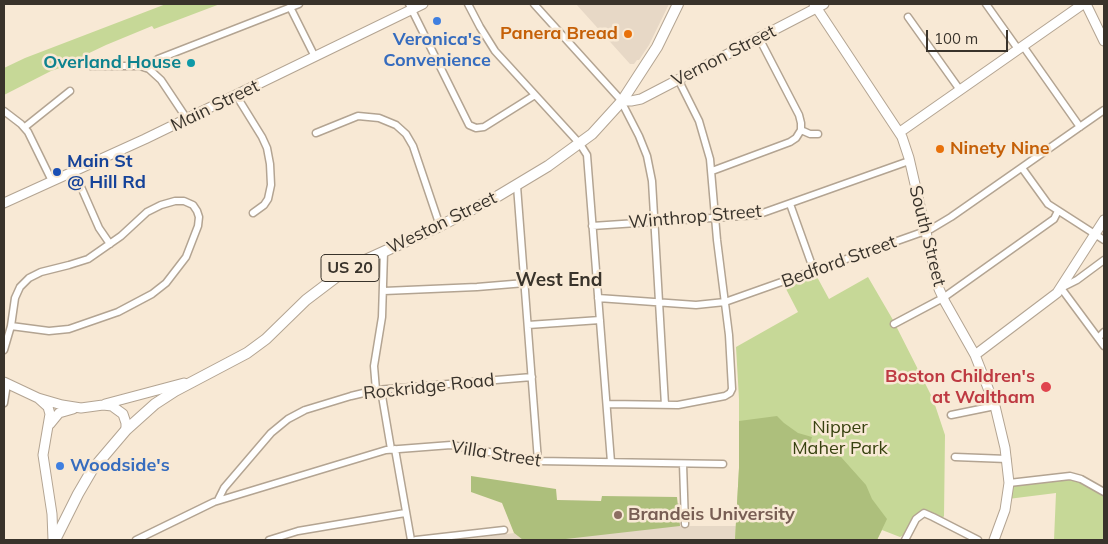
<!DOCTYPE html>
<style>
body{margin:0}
#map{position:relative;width:1108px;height:544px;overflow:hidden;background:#f8e9d5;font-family:Mulish,sans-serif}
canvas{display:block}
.frame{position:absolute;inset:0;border:5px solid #39332b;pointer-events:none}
.scale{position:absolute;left:926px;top:30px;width:82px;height:22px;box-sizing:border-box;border:2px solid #39332b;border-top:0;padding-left:6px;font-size:15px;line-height:18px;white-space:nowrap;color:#39332b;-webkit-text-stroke:4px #f8e9d5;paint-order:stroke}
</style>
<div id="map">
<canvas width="1108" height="544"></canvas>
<div class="frame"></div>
<div class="scale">100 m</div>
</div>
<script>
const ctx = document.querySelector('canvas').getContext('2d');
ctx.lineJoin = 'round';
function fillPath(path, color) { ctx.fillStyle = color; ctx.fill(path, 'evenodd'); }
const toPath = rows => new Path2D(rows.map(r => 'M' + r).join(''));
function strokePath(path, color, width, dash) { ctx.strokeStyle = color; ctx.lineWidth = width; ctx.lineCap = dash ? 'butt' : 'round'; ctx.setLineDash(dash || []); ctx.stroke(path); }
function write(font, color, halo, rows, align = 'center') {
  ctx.font = font + ' Mulish,sans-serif'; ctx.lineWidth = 5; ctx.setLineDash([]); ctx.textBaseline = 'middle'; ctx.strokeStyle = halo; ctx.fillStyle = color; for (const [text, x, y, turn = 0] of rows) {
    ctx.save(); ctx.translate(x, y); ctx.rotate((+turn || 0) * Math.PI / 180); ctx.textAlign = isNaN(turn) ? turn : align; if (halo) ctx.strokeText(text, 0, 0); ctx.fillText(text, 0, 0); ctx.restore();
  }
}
fillPath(toPath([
 [576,4,669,4,649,45,639,60,637,60,634,64,630,64]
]), '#e7d8c6');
fillPath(toPath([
 [557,500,679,503,680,526,736,526,735,540,557,540],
 [514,533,523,540,462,540]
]), '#e6d8c6');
fillPath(toPath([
 [166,4,220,4,154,29,152,26,106,45,85,55,75,63,51,71,4,95,4,68,25,58],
 [816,275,829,299,868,277,893,320,933,399,945,435,944,516,941,521,924,513,909,532,900,537,882,530,877,540,735,540,739,468,739,399,736,347,798,312,785,287],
 [1070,476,1104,492,1104,540,1054,540,1056,493,1008,499,1009,483]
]), '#c6d897');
fillPath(toPath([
 [777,416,784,423,798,433,812,437,809,447,841,457,866,485,872,499,887,519,877,540,735,540,739,468,739,421],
 [471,476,556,489,557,500,601,501,602,496,677,497,680,526,557,540,523,540,514,533,502,503,471,492]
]), '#adbf7c');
const street = toPath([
 [409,4,469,125,476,128,484,127,535,95],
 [468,4,480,27,495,51,580,144,587,155,611,462],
 [534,4,620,99,639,136,647,156,652,181,665,405],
 [986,4,1018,49],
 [290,7,315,57],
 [908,17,960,90],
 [1023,46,1080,127],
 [91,66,140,66,149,69,161,80,187,119],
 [147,68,158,59,299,4],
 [236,95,262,137,267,148,270,164,271,185,268,199,264,205,253,213],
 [4,111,21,124,28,132,52,181],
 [25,127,70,91],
 [801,130,810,134,818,134],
 [316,133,358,116,379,118,396,125,406,134,413,146,440,226],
 [1022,168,1048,204,1104,240],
 [74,171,99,228,110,244],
 [712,171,790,142,796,138,801,130,801,123,799,115,759,38],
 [517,186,538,461],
 [790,204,814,271],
 [592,226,757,215,909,161],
 [1104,260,1077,280,1061,288,1104,346],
 [384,291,477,287,525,283],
 [598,298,696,305,725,302,931,229,951,217,1104,110],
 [894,324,943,298,1054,219,1058,211],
 [528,325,600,320],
 [1098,338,1104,332],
 [4,350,11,326,15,298,20,287,29,278,41,272,69,265,88,259,121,236,147,212,161,205,175,201,184,201,193,205,197,211,199,217,198,226,186,257,166,283,152,294,118,312,69,329,49,331,11,326],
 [376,390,374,366,382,317,384,252],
 [381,390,391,449],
 [4,403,7,384],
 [607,404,678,405,725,396,730,393,732,389,729,335,717,240,710,159,699,121,678,79],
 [951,415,995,406],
 [395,449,411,540],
 [955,457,1007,459],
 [683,464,685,524],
 [1009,483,1070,476,1081,479,1104,492],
 [218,500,224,488,271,433,288,419,305,410,351,396,376,390,532,377],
 [136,540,214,502,386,450,451,445,538,461,723,464],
 [269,540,298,531,405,513],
 [416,540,504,530],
 [905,540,916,519,924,513,933,517,978,540]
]);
const secondary = toPath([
 [814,4,902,137,909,158,939,289,945,302,975,355,995,406,1005,448,1009,483,1005,510,994,540],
 [1086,4,1104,41],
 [622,101,631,101,641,99,824,4],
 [900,132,1083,4],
 [4,203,145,139,423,4],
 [975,355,1057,293,1104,220],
 [4,382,38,398,62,405,81,408,103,405,112,406,123,414,126,423,126,430],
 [38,398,48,407,50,414,43,455,52,514,53,540],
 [105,404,184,383],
 [50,424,59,413,73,409]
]);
const primary = toPath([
 [55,540,78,494,92,470,126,430,155,404,175,391,247,353,266,339,306,300,335,278,361,262,440,226,498,196,548,166,592,134,622,101,657,47,678,4]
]);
strokePath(street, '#b3a492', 9);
strokePath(secondary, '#b3a492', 11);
strokePath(primary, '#b3a492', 12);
strokePath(street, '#fff', 6);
strokePath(secondary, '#fff', 9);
strokePath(primary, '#fff', 10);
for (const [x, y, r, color] of [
 [437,21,5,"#3f7fe0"],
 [628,34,5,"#e8710a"],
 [191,63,5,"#0f9aa8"],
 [940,149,5,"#e8710a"],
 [57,172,5,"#1a4fb4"],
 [1046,387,6,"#e0444e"],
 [60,466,5,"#3f7fe0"],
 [618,515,5,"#8d6e63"]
]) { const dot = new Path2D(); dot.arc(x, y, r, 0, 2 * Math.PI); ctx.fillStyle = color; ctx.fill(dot); strokePath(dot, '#f8e9d5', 2); }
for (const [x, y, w] of [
 [350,268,58]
]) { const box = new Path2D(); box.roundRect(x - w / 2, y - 13.5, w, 27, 4); ctx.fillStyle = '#f8e9d5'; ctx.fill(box); strokePath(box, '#39332b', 1); }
write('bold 16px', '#39332b', null, [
 ["US 20",350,268]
]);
write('bold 18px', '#c56008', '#f8e9d5', [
 ["Panera Bread",618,34],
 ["Ninety Nine",950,149,"left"]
], 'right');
write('bold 18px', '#366cbe', '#f8e9d5', [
 ["Veronica's",437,40],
 ["Convenience",437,61],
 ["Woodside's",70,466,"left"]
]);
write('18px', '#39332b', '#f8e9d5', [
 ["Vernon Street",724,56,-27],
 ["Main Street",215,106,-26],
 ["Winthrop Street",695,217,-5],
 ["Weston Street",442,223,-26],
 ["South Street",927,236,76],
 ["Bedford Street",839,262,-20],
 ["Rockridge Road",429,387,-6],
 ["Villa Street",496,454,9]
]);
write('bold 18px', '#0d838f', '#f8e9d5', [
 ["Overland House",181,63]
], 'right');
write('bold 18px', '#164399', '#f8e9d5', [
 ["Main St",67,162],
 ["@ Hill Rd",67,183]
], 'left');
write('bold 18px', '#be3a42', '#f8e9d5', [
 ["Boston Children's",1035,377],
 ["at Waltham",1035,398]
], 'right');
write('18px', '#37410f', '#f8e9d5', [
 ["Nipper",840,428],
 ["Maher Park",840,449]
]);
write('bold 18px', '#785e54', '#f8e9d5', [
 ["Brandeis University",628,515]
], 'left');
write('bold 19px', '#39332b', '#f8e9d5', [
 ["West End",559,280]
]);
</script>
